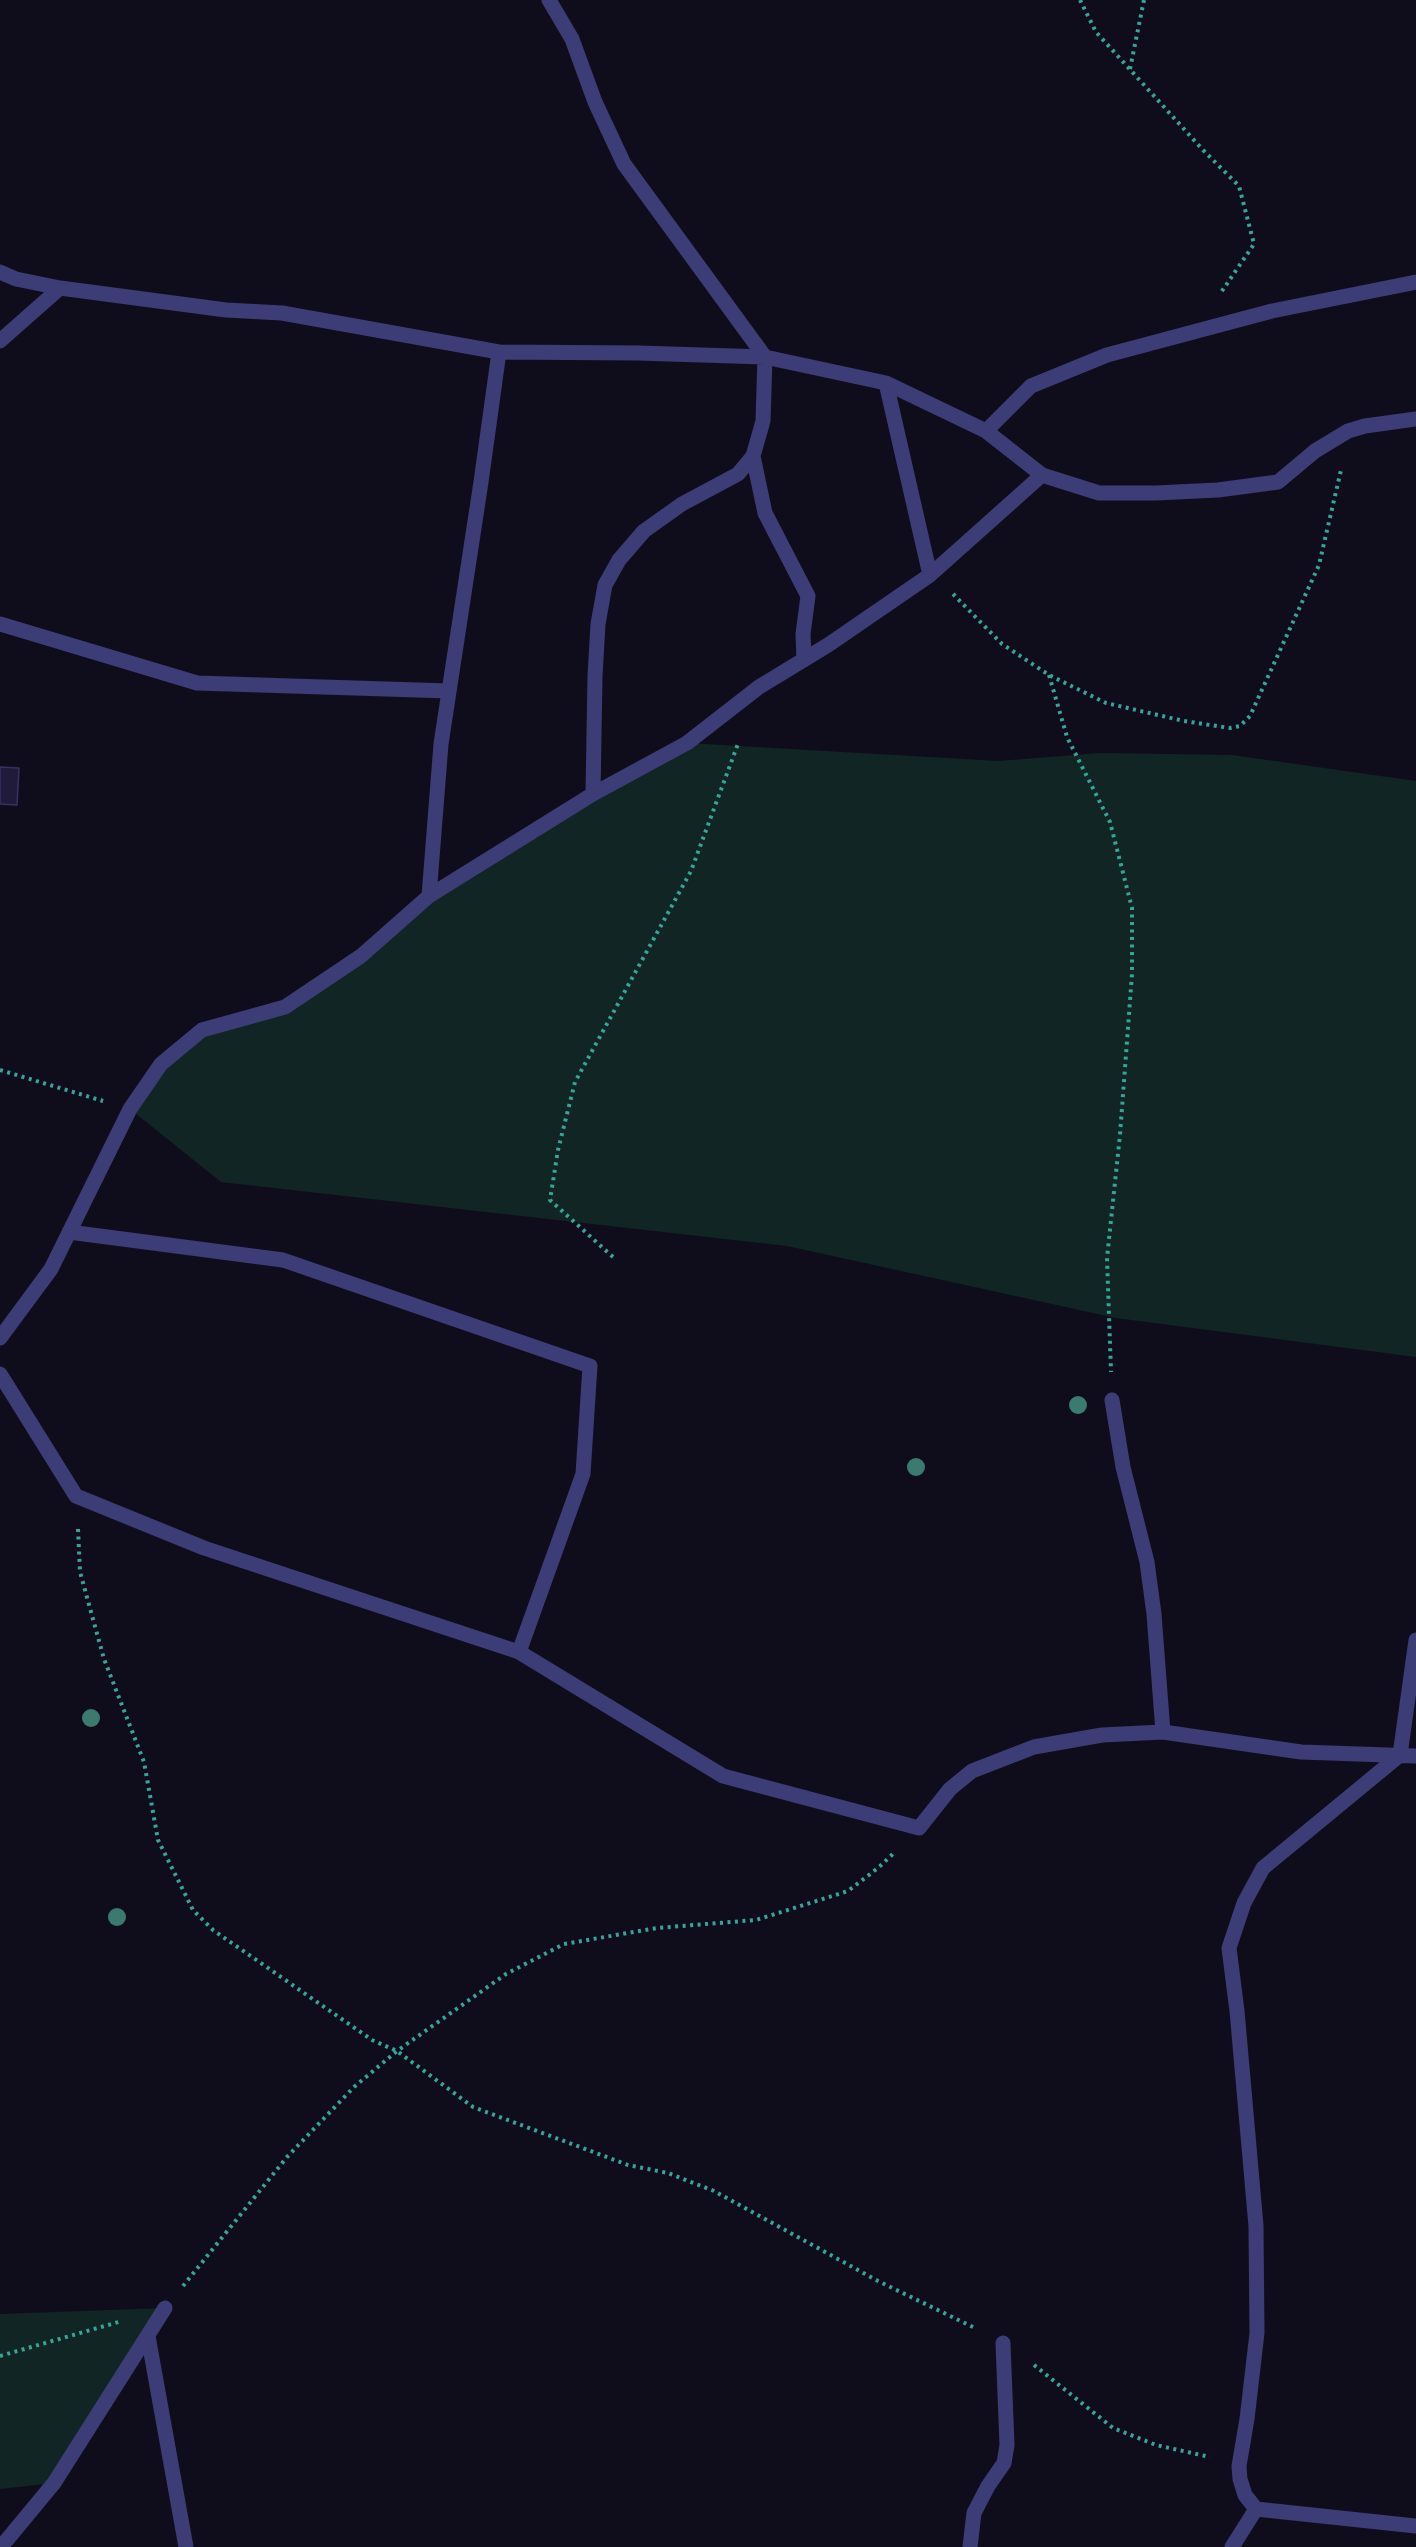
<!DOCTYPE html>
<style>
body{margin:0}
canvas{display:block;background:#0f0d1b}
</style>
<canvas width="1416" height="2547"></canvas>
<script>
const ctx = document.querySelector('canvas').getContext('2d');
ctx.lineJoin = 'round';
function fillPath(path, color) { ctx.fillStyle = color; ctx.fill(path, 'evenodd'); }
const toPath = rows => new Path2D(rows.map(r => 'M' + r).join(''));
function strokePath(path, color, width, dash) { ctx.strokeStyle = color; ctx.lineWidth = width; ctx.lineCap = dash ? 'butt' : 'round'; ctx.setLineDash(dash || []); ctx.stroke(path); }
fillPath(toPath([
 [687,743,998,761,1101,753,1232,755,1416,781,1416,1357,1116,1318,787,1246,221,1182,130,1109,202,1030,285,1007,429,896],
 [165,2308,54,2483,0,2489,0,2314]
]), '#102524');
const building = toPath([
 [0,767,19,768,17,805,0,804,0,767]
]);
fillPath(building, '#201b3b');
strokePath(building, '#382f65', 1.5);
strokePath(toPath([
 [1080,0,1096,32,1203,150,1239,186,1254,244,1220,294],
 [1130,69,1144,0],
 [953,594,1002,644,1049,675,1106,703,1184,721,1230,728,1240,726,1250,716,1319,565,1341,470],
 [1049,675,1067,737,1110,822,1132,908,1132,974,1120,1135,1107,1258,1111,1372],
 [0,1070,103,1101],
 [613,1257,550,1200,558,1150,575,1082,691,871,739,741],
 [78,1529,80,1572,104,1659,144,1762,158,1840,193,1910,213,1930,372,2040,397,2051,473,2107,628,2165,668,2173,714,2191,878,2281,977,2329],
 [183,2286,287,2157,354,2087,397,2051,506,1974,564,1944,657,1928,756,1920,848,1891,878,1868,895,1852],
 [0,2356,122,2321],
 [1034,2365,1113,2428,1156,2445,1210,2457]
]), '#37a49a', 4, [3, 4.5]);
strokePath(toPath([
 [549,0,572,39,595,102,624,164,765,357,763,421,753,456,738,474,682,504,644,531,619,560,605,585,598,624,595,676,593,794],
 [0,272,16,279,60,288,226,310,282,313,499,352,638,353,765,357,886,383,986,431,1031,386,1107,355,1272,311,1416,282],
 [0,341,60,288],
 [886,383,930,575],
 [986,431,1042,475,1099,493,1156,493,1218,490,1278,482,1315,451,1348,431,1365,426,1416,419],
 [753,456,765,513,808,596,803,634,804,660],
 [0,624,197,683,449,691],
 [429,896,441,744,481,482,499,352],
 [69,1232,283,1260,590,1366,583,1474,519,1652],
 [0,1338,51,1269,130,1109,161,1064,202,1030,285,1007,361,956,429,896,593,794,687,743,759,687,828,645,930,575,1042,475],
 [0,1374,76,1496,204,1548,519,1652,723,1776,919,1828,950,1789,972,1771,1034,1747,1102,1735,1163,1732,1301,1752,1416,1756],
 [1112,1400,1123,1467,1147,1562,1154,1614,1163,1732],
 [148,2336,186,2547],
 [1256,2509,1245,2495,1240,2479,1239,2466,1247,2419,1257,2333,1256,2226,1237,2011,1229,1948,1244,1903,1263,1868,1400,1755,1416,1640],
 [1,2547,54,2483,165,2308],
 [970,2547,974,2513,988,2486,1004,2463,1007,2445,1003,2343],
 [1232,2547,1256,2509,1416,2526]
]), '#3c3c77', 15);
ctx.fillStyle = '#3b7a6f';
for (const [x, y] of [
 [1078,1405],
 [916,1467],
 [91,1718],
 [117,1917]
]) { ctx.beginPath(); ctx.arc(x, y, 9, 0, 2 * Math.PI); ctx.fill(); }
</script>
